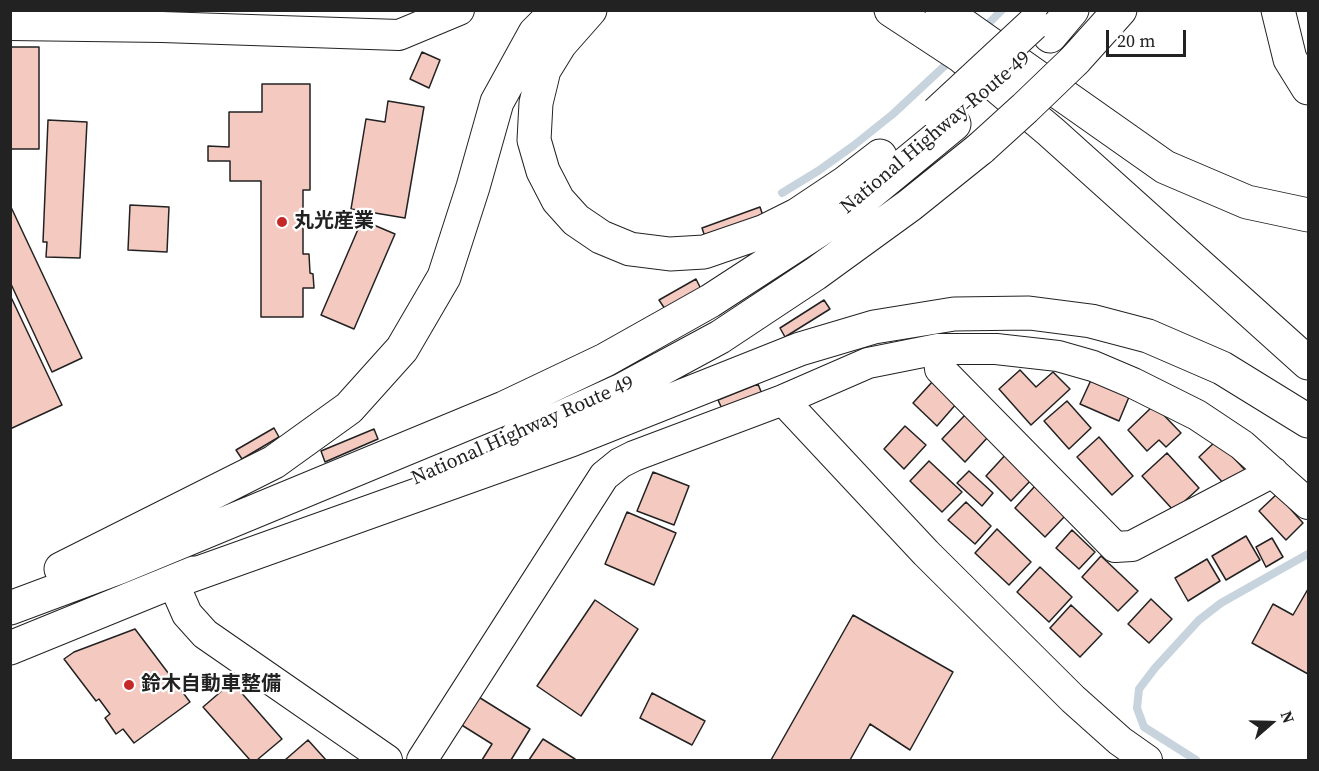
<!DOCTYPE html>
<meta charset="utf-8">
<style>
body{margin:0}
#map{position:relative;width:1319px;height:771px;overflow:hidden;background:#fff;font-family:"Source Serif 4",serif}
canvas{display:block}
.frame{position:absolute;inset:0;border:12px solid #222;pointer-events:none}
.north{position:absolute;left:1241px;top:693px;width:60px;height:60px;-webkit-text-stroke:4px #fff;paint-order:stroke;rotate:70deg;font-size:16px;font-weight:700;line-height:24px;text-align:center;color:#222}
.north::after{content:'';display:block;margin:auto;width:21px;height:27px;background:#222;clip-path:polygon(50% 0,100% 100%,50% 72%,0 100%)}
.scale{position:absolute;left:1106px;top:30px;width:80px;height:27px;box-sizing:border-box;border:3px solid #222;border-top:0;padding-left:8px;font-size:18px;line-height:21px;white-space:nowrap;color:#222;-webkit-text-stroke:4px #fff;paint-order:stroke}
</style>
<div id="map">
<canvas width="1319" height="771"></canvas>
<div class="frame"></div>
<div class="north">N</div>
<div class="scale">20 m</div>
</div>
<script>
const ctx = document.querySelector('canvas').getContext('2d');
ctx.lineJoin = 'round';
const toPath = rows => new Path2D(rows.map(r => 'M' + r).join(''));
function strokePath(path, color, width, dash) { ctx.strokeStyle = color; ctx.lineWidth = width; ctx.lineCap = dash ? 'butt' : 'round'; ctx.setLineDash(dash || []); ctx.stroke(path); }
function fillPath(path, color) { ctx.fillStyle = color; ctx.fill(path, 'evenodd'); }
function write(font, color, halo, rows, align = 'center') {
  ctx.font = font + ' "Source Serif 4","Noto Sans JP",serif'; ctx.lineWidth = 4.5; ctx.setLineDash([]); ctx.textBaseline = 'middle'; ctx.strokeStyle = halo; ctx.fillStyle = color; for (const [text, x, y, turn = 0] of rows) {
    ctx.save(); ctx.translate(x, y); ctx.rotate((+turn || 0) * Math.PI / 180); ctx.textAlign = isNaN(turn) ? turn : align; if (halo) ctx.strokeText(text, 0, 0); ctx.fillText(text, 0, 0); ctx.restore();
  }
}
strokePath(toPath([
 [981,31,1002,10],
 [782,193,818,171,853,146,893,114,952,59],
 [1196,760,1144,727,1137,708,1139,689,1155,668,1199,620,1221,603,1308,554]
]), '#c7d3dd', 8);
const building = toPath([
 [10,47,39,47,39,149,11,149,10,47],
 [422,52,440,60,429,88,410,79,422,52],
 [262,84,310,84,310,190,303,190,303,254,309,254,310,273,313,274,314,288,303,288,303,317,261,317,261,181,230,181,230,161,208,161,208,146,229,147,229,112,262,112,262,84],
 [388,101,424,107,405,218,351,209,366,119,385,122,388,101],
 [48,120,87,122,80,258,46,257,47,242,43,242,48,120],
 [10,205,82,358,52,372,10,282,10,205],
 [130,205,169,207,167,252,128,250,130,205],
 [760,207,764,219,706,240,702,228,760,207],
 [362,220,395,234,354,329,321,315,362,220],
 [696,279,701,289,665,309,659,300,696,279],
 [10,295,62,405,10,429,10,295],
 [824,300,830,309,785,337,780,328,824,300],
 [1020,370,1036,387,1053,372,1070,389,1031,425,999,389,1020,370],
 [1091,380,1129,397,1119,421,1080,404,1091,380],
 [933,381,957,403,937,426,913,403,933,381],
 [758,384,762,394,723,411,718,400,758,384],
 [1067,401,1091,428,1069,449,1044,421,1067,401],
 [1154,405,1181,433,1166,447,1159,440,1147,451,1128,430,1154,405],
 [965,415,988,437,965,462,942,439,965,415],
 [905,426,926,445,904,469,884,449,905,426],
 [274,428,279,437,242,459,236,450,274,428],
 [374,429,378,439,325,462,321,451,374,429],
 [1099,437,1133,476,1112,495,1077,457,1099,437],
 [1217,440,1245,470,1227,487,1199,457,1217,440],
 [1008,452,1034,477,1011,501,986,476,1008,452],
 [1167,453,1199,488,1174,511,1142,476,1167,453],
 [929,461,962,492,942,512,910,481,929,461],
 [969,471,993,493,982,506,957,483,969,471],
 [653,472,689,486,674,525,637,511,653,472],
 [1035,486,1066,515,1045,537,1015,508,1035,486],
 [1277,494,1303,523,1286,540,1259,511,1277,494],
 [966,502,991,526,975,544,948,520,966,502],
 [627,512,676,533,654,585,605,564,627,512],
 [997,529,1031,562,1009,585,975,553,997,529],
 [1072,530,1095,552,1079,569,1056,548,1072,530],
 [1246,536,1260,560,1226,580,1212,556,1246,536],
 [1272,538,1283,557,1266,567,1256,547,1272,538],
 [1101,556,1138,591,1118,611,1082,577,1101,556],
 [1207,559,1220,581,1188,601,1175,578,1207,559],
 [1040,567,1072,597,1049,622,1017,592,1040,567],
 [1308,589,1308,674,1252,643,1273,604,1293,615,1308,589],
 [1151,599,1172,619,1149,643,1128,624,1151,599],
 [595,600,638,629,581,716,537,686,595,600],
 [1071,605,1102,634,1080,657,1050,628,1071,605],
 [853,615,953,672,910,750,870,724,850,760,771,760,853,615],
 [135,629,190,702,134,743,123,729,116,734,105,718,110,714,99,699,96,701,64,659,74,652,135,629],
 [232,682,282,739,257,760,250,760,203,707,232,682],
 [652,693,705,721,692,745,640,718,652,693],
 [477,696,530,729,511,760,482,760,492,744,460,724,477,696],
 [543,739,575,759,574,760,529,760,543,739],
 [308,740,326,760,285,760,308,740]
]);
fillPath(building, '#f3c9c0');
strokePath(building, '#222', 1.5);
const minor = toPath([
 [10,25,162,27,399,35,459,10],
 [938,349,940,369,1115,547,1132,546,1273,472],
 [783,400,926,553,1073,699,1120,741,1147,760],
 [173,582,187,614,205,634,387,760],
 [422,760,604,476,620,463,634,456,783,400,868,363,938,349,996,349,1058,356,1093,366,1133,383,1197,415,1242,445,1308,504]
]);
const highway = toPath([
 [590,10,560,44,544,70,536,103,534,140,543,171,558,200,576,220,601,237,630,249,670,254,704,252,765,231,797,215,845,183,880,156],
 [891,10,961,56,1051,132,1308,363],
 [942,10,1165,167,1247,202,1308,215],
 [1278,10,1290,59,1308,88],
 [1050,36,1072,10],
 [1075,60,1120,10],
 [516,438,622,390,720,337,815,274,910,205,981,148],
 [61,569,274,462,349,408,402,349,444,277,473,187,497,102,535,33,558,10],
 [173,582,571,440,800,349,874,327,954,314,1029,313,1091,321,1148,336,1222,368,1308,421],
 [10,608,120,567,504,408,605,360,710,301,847,212,954,124],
 [10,648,194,573]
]);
strokePath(minor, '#222', 32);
strokePath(highway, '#222', 35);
strokePath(minor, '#fff', 30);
strokePath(highway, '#fff', 33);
const highwayBridge = toPath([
 [937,113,1033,24],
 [981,148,1025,108,1075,60]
]);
strokePath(highwayBridge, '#222', 35, []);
strokePath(highwayBridge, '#fff', 33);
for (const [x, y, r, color] of [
 [282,222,6,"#c62828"],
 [129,685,6,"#c62828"]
]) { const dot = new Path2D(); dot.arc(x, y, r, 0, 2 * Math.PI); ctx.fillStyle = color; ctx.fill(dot); strokePath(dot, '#fff', 2); }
write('20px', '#222', '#fff', [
 ["National Highway Route 49",936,133,-40],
 ["National Highway Route 49",523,431,-24]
]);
write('bold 20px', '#222', '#fff', [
 ["丸光産業",294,222],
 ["鈴木自動車整備",141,685]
], 'left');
</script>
